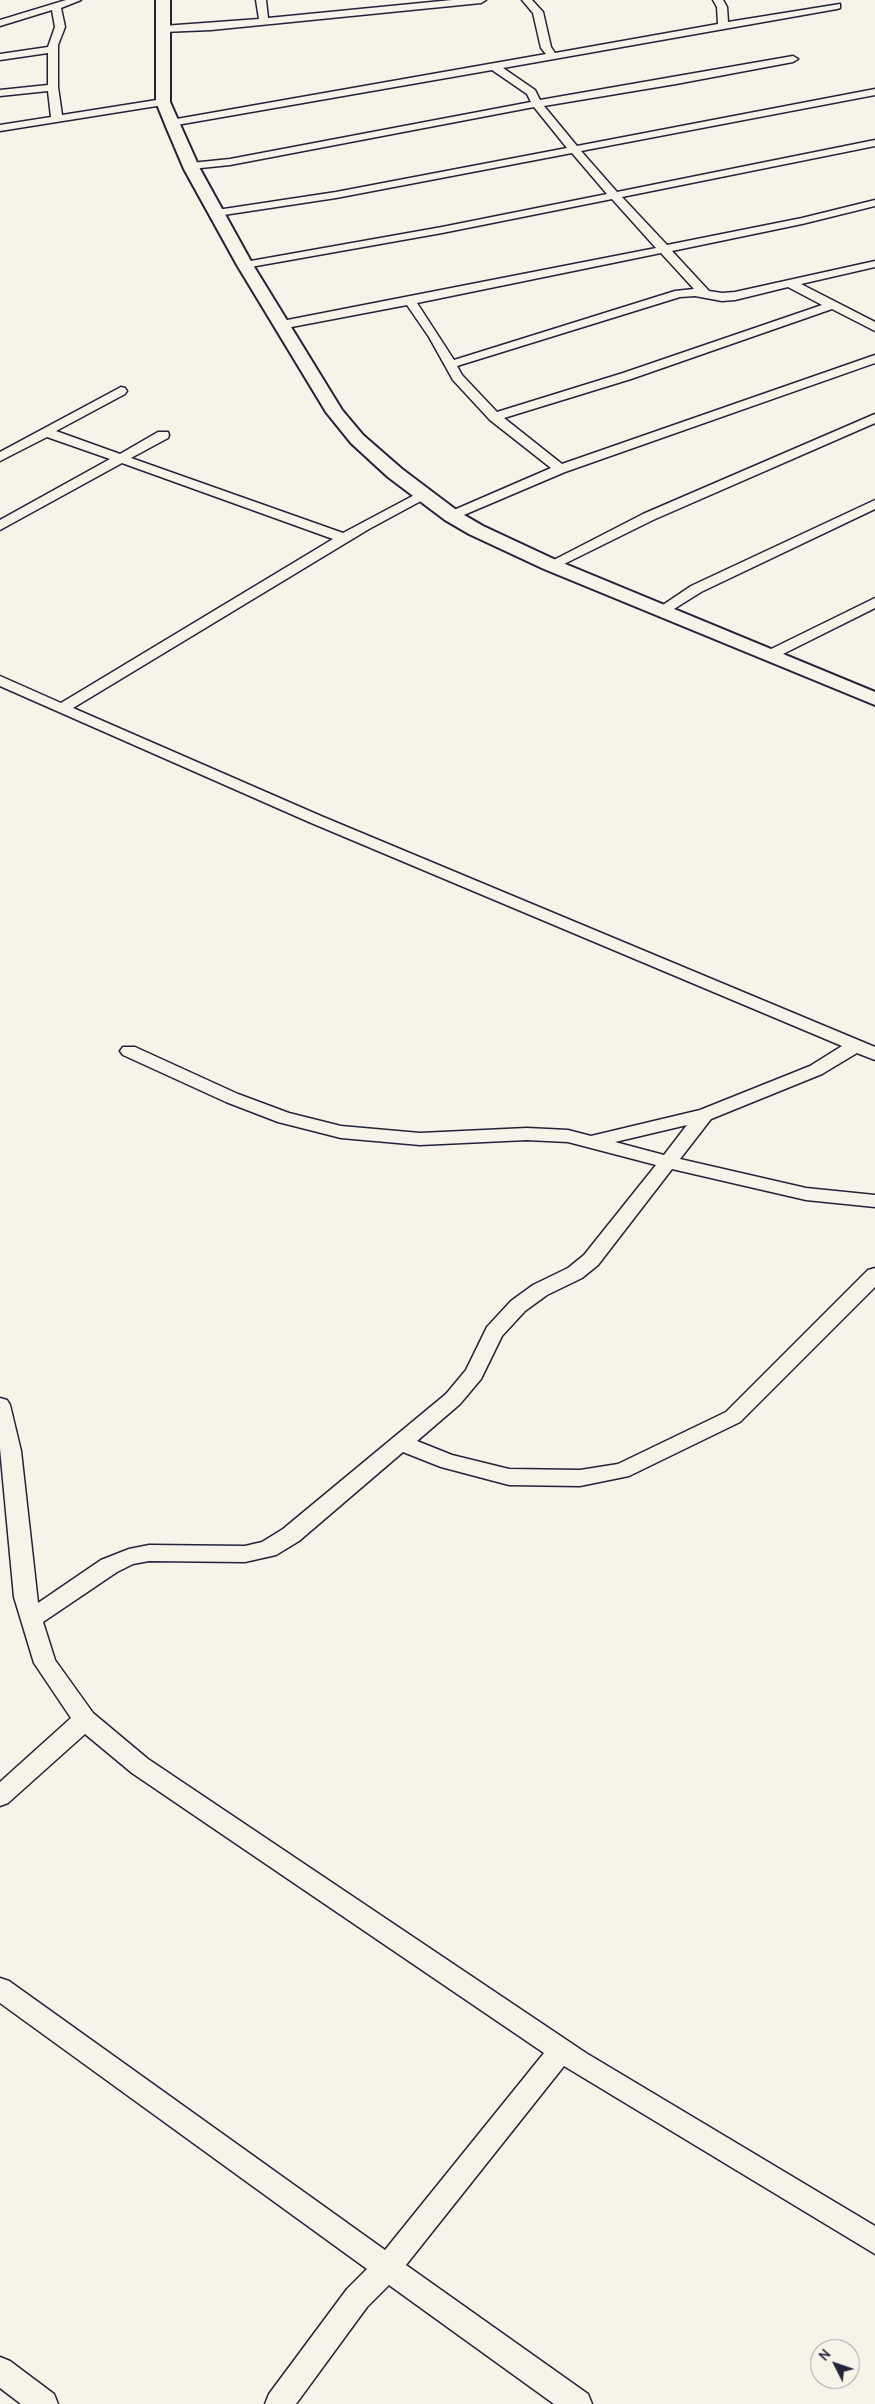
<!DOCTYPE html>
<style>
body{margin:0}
#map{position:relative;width:875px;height:2404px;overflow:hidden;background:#f7f3e8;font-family:Delius,sans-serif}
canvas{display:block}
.north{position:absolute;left:810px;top:2339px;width:50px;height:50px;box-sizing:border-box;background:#f7f3e8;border:1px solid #a29fa3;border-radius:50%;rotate:311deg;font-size:14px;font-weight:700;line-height:20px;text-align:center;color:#22223b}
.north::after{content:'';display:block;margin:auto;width:18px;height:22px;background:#22223b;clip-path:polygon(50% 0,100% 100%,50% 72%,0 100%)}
</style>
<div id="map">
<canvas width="875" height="2404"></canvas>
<div class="north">N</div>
</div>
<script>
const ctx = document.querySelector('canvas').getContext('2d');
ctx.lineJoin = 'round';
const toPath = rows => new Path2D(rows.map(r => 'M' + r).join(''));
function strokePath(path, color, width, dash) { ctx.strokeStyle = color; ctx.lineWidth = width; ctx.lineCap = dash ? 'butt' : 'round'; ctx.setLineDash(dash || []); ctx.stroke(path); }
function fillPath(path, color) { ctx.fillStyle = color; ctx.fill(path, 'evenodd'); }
const street = toPath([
 [66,0,81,0,61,8,65,27,58,45,58,87,62,115,163,99,168,102,163,105,0,131,0,125,51,117,48,91,0,96,0,90,48,85,48,53,0,60,0,54,48,47,55,27,52,10,0,26,0,20,66,0],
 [256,0,266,0,268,18,452,0,486,0,481,3,211,30,163,32,158,29,163,26,259,19,256,0],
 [522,0,532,0,543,12,551,47,555,53,718,24,717,7,713,0,723,0,727,7,728,22,840,4,840,8,837,9,503,68,535,90,540,100,793,56,798,59,793,62,676,84,544,106,577,146,875,89,875,95,581,151,617,192,875,140,875,146,622,197,667,245,802,218,875,200,875,206,802,224,672,251,709,291,722,293,735,292,875,261,875,267,801,284,875,322,875,331,832,309,631,379,504,418,562,464,875,355,875,363,565,472,452,520,447,519,445,516,447,513,551,468,490,420,453,380,429,337,407,305,281,329,275,325,277,322,656,248,612,199,442,233,245,268,239,265,245,262,442,227,607,194,572,153,336,198,217,216,211,213,217,210,336,192,567,148,534,107,230,165,191,169,186,166,191,163,230,159,531,102,527,94,492,70,171,126,166,123,171,120,546,54,541,48,533,13,522,0],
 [661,253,694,289,675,291,454,360,417,303,661,253],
 [788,287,822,305,623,373,497,412,462,375,457,366,680,297,695,296,722,301,735,300,788,287],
 [121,387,125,388,127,391,125,394,56,431,120,454,158,432,168,432,169,435,168,438,131,458,343,533,420,492,430,492,432,495,369,529,73,708,321,816,875,1047,875,1060,857,1053,822,1074,711,1119,680,1159,806,1188,875,1195,875,1207,806,1200,672,1169,598,1265,582,1278,547,1295,525,1311,502,1336,481,1379,460,1404,417,1441,452,1455,509,1469,580,1470,618,1464,726,1412,868,1270,875,1268,875,1287,740,1422,629,1476,580,1486,509,1485,441,1467,403,1452,299,1541,276,1555,245,1562,149,1561,133,1564,117,1572,43,1622,55,1660,93,1713,148,1759,586,2053,875,2226,875,2254,564,2066,406,2265,588,2394,592,2404,554,2404,389,2285,367,2307,296,2404,265,2404,269,2394,347,2289,367,2269,0,2003,0,1978,9,1981,385,2250,544,2053,132,1773,85,1734,8,1803,0,1806,0,1782,71,1718,34,1663,14,1597,0,1448,0,1398,7,1400,10,1405,21,1451,38,1603,101,1560,129,1549,149,1545,245,1546,262,1542,283,1529,446,1394,466,1370,487,1327,511,1301,533,1285,568,1268,584,1255,656,1165,568,1142,527,1140,420,1145,341,1138,278,1122,226,1102,123,1055,120,1051,123,1047,135,1047,238,1094,289,1113,341,1126,420,1133,527,1128,568,1130,591,1136,700,1110,810,1066,842,1046,309,822,0,686,0,676,61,703,333,539,122,463,0,530,0,520,110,459,47,437,0,461,0,452,121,387],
 [687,1125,664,1155,615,1142,687,1125],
 [875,414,875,423,653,520,556,568,546,568,544,565,643,514,875,414],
 [875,500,875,509,701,592,666,614,661,615,654,611,691,586,875,500],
 [875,598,875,608,775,658,770,659,763,655,765,652,875,598],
 [0,2357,10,2361,54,2394,58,2404,21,2404,0,2388,0,2357]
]);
const secondary = toPath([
 [156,0,170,0,170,102,200,169,253,265,342,410,363,435,402,469,459,512,483,526,558,561,875,692,875,705,544,569,469,534,445,520,388,477,351,443,326,412,237,265,184,169,167,129,156,102,156,0]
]);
strokePath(street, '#22223b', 3);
strokePath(secondary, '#22223b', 4);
fillPath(street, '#f7f3e8');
fillPath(secondary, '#f7f3e8');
</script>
